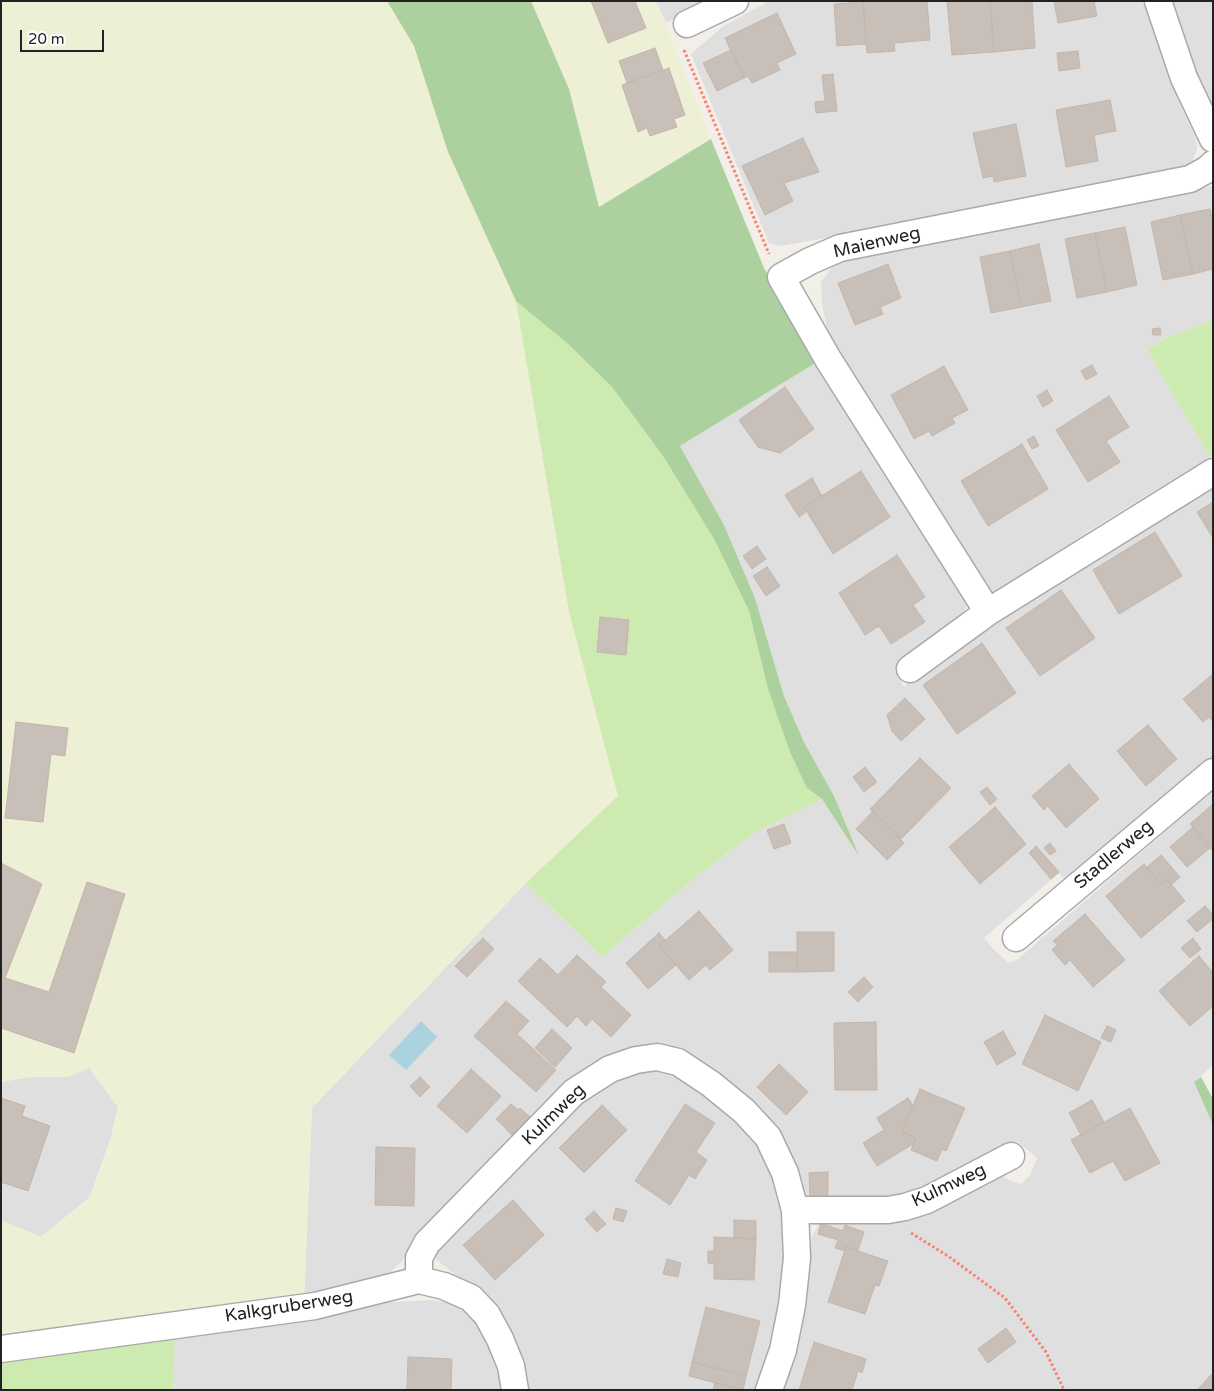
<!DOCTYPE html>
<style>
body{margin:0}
#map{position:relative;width:1214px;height:1391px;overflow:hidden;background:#f2efe9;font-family:"Varela Round",sans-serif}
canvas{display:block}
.frame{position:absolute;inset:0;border:2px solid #222;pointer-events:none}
.scale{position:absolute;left:20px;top:30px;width:84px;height:22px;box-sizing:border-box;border:2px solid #222;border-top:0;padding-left:6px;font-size:15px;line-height:18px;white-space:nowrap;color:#222;-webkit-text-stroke:4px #fff;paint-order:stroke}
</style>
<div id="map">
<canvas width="1214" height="1391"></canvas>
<div class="frame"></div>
<div class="scale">20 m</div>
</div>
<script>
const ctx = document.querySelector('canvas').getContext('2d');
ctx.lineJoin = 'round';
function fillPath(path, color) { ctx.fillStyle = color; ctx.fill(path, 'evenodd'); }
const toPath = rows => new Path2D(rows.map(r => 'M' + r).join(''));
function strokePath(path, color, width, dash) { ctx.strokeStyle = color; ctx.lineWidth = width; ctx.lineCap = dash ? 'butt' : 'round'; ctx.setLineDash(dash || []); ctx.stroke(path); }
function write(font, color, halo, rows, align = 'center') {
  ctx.font = font + ' "Varela Round",sans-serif'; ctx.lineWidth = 4; ctx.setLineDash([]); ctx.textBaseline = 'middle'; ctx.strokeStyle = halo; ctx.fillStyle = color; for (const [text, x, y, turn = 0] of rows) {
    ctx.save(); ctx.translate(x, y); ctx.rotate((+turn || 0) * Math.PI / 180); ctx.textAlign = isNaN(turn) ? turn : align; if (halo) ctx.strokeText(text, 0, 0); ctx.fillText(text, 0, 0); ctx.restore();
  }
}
fillPath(toPath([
 [656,1,710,1,666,23],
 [769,1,1147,1,1163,57,1182,110,1195,136,1197,149,1193,160,1182,168,836,236,781,246,769,243,691,54,722,27],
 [1169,1,1213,1,1213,112,1205,101],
 [1213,186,1213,320,1166,338,1147,350,1210,457,1095,527,992,596,841,357,827,330,822,303,821,282,832,267,851,255],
 [817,362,963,589,967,606,960,618,946,630,901,659,895,672,904,687,918,673,991,624,1093,557,1213,486,1213,757,1067,882,1059,873,984,938,994,950,1009,963,1018,959,1213,790,1213,1065,1195,1082,1213,1125,1213,1390,782,1390,801,1330,812,1236,820,1222,905,1217,1000,1173,1010,1181,1021,1184,1030,1175,1037,1158,1017,1141,927,1194,908,1201,872,1203,813,1201,800,1195,781,1149,768,1124,742,1099,693,1060,673,1052,654,1050,631,1053,611,1059,591,1071,569,1089,387,1276,365,1287,336,1296,304,1301,312,1108,526,883,602,957,698,875,754,833,822,799,857,853,834,796,804,742,784,696,755,598,724,525,680,446],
 [665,1065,729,1107,766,1150,785,1212,784,1307,760,1390,523,1390,478,1293,437,1260,434,1254,602,1079],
 [89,1067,118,1107,111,1137,90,1197,41,1237,1,1220,1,1082,30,1077,68,1077],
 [432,1300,463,1305,481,1323,503,1363,505,1390,173,1390,175,1334,377,1303]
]), '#e0dfdf');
fillPath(toPath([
 [1,1,387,1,414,46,448,152,516,301,569,612,618,796,526,883,312,1108,304,1301,1,1343,1,1220,41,1237,90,1197,111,1137,118,1107,89,1068,68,1077,30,1077,1,1082],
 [531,1,656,1,711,139,599,207,569,89]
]), '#eef0d5');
fillPath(toPath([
 [516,301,568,344,612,387,663,456,714,539,749,611,768,689,807,788,822,799,754,833,698,875,602,957,526,883,618,796,569,612],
 [1213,320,1213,455,1210,457,1147,350,1166,338],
 [175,1334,173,1390,1,1390,1,1357]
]), '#cdebb0');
fillPath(toPath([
 [387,1,531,1,569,89,599,207,711,139,764,268,817,362,680,446,724,525,755,598,784,696,804,742,834,796,859,856,822,799,807,788,790,752,768,689,749,611,714,539,663,456,612,387,568,344,516,301,448,152,414,46],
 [1201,1077,1213,1099,1213,1125,1194,1082]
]), '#add19e');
fillPath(toPath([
 [421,1021,437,1037,406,1070,389,1055]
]), '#aad3df');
const building = toPath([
 [591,1,635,1,646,28,608,43,591,1],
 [863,1,927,1,930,40,894,43,895,51,867,53,863,1],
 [947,1,990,1,994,52,952,55,947,1],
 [990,1,1032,1,1035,48,994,52,990,1],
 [1054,1,1094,1,1097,16,1058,23,1054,1],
 [863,2,866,44,837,46,834,4,863,2],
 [777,13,796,54,777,63,780,70,752,83,748,76,744,78,725,38,777,13],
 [655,48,663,70,627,83,619,61,655,48],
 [731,50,744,78,717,91,703,63,731,50],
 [1078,51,1080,68,1059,71,1057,53,1078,51],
 [669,68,685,115,674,119,677,127,650,136,647,128,638,132,622,85,669,68],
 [833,74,837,111,816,113,815,102,825,101,822,75,833,74],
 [1110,100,1116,131,1094,135,1098,161,1066,167,1056,110,1110,100],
 [1016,124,1026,176,994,182,993,176,983,178,973,133,1016,124],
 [803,138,819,172,784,183,793,201,765,215,742,166,803,138],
 [1210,209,1213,222,1213,269,1193,274,1180,215,1210,209],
 [1180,215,1193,274,1163,280,1151,222,1180,215],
 [1125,227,1137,285,1107,292,1095,233,1125,227],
 [1095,233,1107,292,1077,298,1065,239,1095,233],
 [1039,244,1051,301,1021,307,1010,251,1039,244],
 [1010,251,1021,307,991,313,980,257,1010,251],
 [888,264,901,298,880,307,883,314,855,325,838,283,888,264],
 [1160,328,1161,335,1153,335,1152,329,1160,328],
 [1092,365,1097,374,1086,380,1081,371,1092,365],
 [944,366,968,410,952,418,955,423,932,436,929,431,914,439,891,395,944,366],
 [785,387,814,429,780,453,758,447,739,420,785,387],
 [1047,390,1053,401,1043,407,1037,396,1047,390],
 [1109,396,1129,427,1106,441,1120,462,1088,482,1056,430,1109,396],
 [1034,436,1039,446,1032,449,1027,440,1034,436],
 [1022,444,1048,489,988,526,961,481,1022,444],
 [861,471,890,517,833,554,804,507,861,471],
 [812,478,822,496,804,507,806,512,799,517,785,495,812,478],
 [1213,502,1213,538,1197,512,1213,502],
 [1155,532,1182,576,1119,614,1093,570,1155,532],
 [757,546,766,559,752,569,743,556,757,546],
 [897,555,925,597,913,605,925,622,891,644,879,626,865,635,839,593,897,555],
 [767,567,780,586,766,596,753,576,767,567],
 [1061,590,1095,638,1040,676,1006,628,1061,590],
 [600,617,629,620,626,655,597,652,600,617],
 [982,643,1016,693,957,734,923,685,982,643],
 [1213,674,1213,722,1209,717,1203,722,1183,699,1213,674],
 [905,698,925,719,901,741,892,731,887,715,905,698],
 [16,722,68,728,65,756,51,754,43,822,5,818,16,722],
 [1148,725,1177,759,1146,786,1117,751,1148,725],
 [920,758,951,788,901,839,870,809,920,758],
 [1069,764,1099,799,1066,828,1048,806,1044,810,1032,796,1069,764],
 [865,767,877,782,864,792,853,777,865,767],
 [987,787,997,799,990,805,980,792,987,787],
 [1213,804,1213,851,1190,824,1213,804],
 [995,807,1026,844,980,884,949,847,995,807],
 [873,811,904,843,887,860,856,829,873,811],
 [784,824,791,843,774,849,767,830,784,824],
 [1193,827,1210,848,1187,867,1170,847,1193,827],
 [1050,843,1056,851,1050,855,1044,848,1050,843],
 [1036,846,1059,872,1051,879,1029,853,1036,846],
 [1161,855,1180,877,1171,885,1167,879,1161,884,1147,867,1161,855],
 [1,863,42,884,5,978,49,992,87,882,125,894,74,1053,1,1028,1,863],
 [1144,864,1161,884,1167,879,1185,901,1141,938,1106,896,1144,864],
 [1205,906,1213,915,1213,919,1197,932,1187,921,1205,906],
 [699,911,733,950,710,970,706,965,689,980,659,946,699,911],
 [1085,914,1125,960,1093,987,1070,960,1065,965,1052,950,1057,945,1053,941,1085,914],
 [797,932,834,932,834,971,797,972,797,932],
 [659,933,665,940,659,946,676,965,648,989,626,963,659,933],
 [483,938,494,949,467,977,455,966,483,938],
 [1193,938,1201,949,1190,958,1181,948,1193,938],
 [769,952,797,952,797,972,769,972,769,952],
 [577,955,606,982,601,987,631,1015,611,1037,592,1019,586,1026,577,1016,567,1027,518,981,540,958,558,975,577,955],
 [1199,956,1213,973,1213,980,1211,982,1213,984,1213,1006,1190,1026,1159,991,1199,956],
 [864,977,873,987,858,1002,848,992,864,977],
 [506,1001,529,1021,517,1034,556,1070,536,1092,474,1036,506,1001],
 [1045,1015,1101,1042,1078,1091,1022,1064,1045,1015],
 [876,1022,877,1090,835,1090,834,1023,876,1022],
 [1107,1026,1116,1030,1111,1042,1101,1038,1107,1026],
 [552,1029,572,1048,555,1067,535,1048,552,1029],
 [1003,1031,1016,1054,997,1065,984,1042,1003,1031],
 [779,1064,808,1092,786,1115,757,1087,779,1064],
 [471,1069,501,1096,467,1133,437,1106,471,1069],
 [420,1077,430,1087,420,1097,410,1086,420,1077],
 [920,1089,965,1108,946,1151,942,1149,937,1161,911,1150,916,1138,902,1132,920,1089],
 [1,1098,25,1106,22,1116,50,1126,28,1191,1,1182,1,1098],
 [908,1098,913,1106,902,1132,916,1138,913,1144,877,1166,863,1143,884,1130,877,1118,908,1098],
 [1092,1100,1104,1122,1081,1135,1069,1113,1092,1100],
 [511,1104,518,1110,520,1108,530,1117,512,1135,496,1119,511,1104],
 [685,1104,715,1123,696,1152,707,1160,695,1179,689,1175,670,1205,635,1181,685,1104],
 [602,1105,627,1130,584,1173,559,1148,602,1105],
 [1130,1108,1160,1163,1125,1181,1113,1161,1090,1173,1071,1140,1130,1108],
 [376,1147,415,1148,414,1206,375,1205,376,1147],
 [828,1172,828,1197,810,1197,809,1173,828,1172],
 [513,1200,544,1235,495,1280,463,1245,513,1200],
 [616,1208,627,1211,623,1222,613,1219,616,1208],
 [594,1211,606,1224,597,1232,585,1219,594,1211],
 [734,1220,756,1221,756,1239,734,1238,734,1220],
 [821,1223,843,1231,845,1225,864,1232,858,1250,846,1247,845,1251,835,1248,838,1240,818,1234,821,1223],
 [714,1237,756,1239,754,1280,714,1279,714,1264,708,1263,708,1251,714,1251,714,1237],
 [846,1247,888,1261,879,1286,875,1285,865,1314,828,1302,846,1247],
 [667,1259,681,1263,678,1277,663,1274,667,1259],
 [706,1307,760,1321,746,1376,692,1362,706,1307],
 [1006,1328,1016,1342,988,1363,978,1349,1006,1328],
 [814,1342,866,1359,862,1373,858,1371,852,1390,799,1390,814,1342],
 [408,1357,452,1359,451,1390,407,1390,408,1357],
 [692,1362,746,1376,743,1390,689,1376,692,1362],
 [1213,1373,1213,1390,1197,1390,1213,1373],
 [715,1383,742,1390,713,1390,715,1383]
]);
fillPath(building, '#c7bfb8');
strokePath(building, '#c4b6ab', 1);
const street = toPath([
 [1158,1,1184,78,1213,139],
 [687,24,735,1],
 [988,612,828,359,781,277,810,261,840,248,1190,179,1208,169,1213,164],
 [910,669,988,612,1213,472],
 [1016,938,1213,772],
 [795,1210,888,1210,905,1207,927,1200,1011,1156],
 [419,1280,419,1258,427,1243,574,1092,610,1069,636,1060,657,1057,678,1062,711,1084,744,1111,768,1137,785,1173,795,1210,797,1258,792,1305,783,1350,769,1390],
 [1,1349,315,1306,419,1280,444,1286,471,1298,487,1315,500,1339,511,1366,515,1390]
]);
strokePath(street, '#a9a9a9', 29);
strokePath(toPath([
 [684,50,769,254],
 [911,1233,948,1256,1005,1298,1046,1352,1064,1390]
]), '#fa8072', 3, [2.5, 2.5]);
strokePath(street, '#fff', 26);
write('18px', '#222', '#fff', [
 ["Maienweg",877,243,-13],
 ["Stadlerweg",1114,855,-40],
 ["Kulmweg",554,1115,-44],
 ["Kulmweg",949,1186,-25],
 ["Kalkgruberweg",289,1307,-9]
]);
</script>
